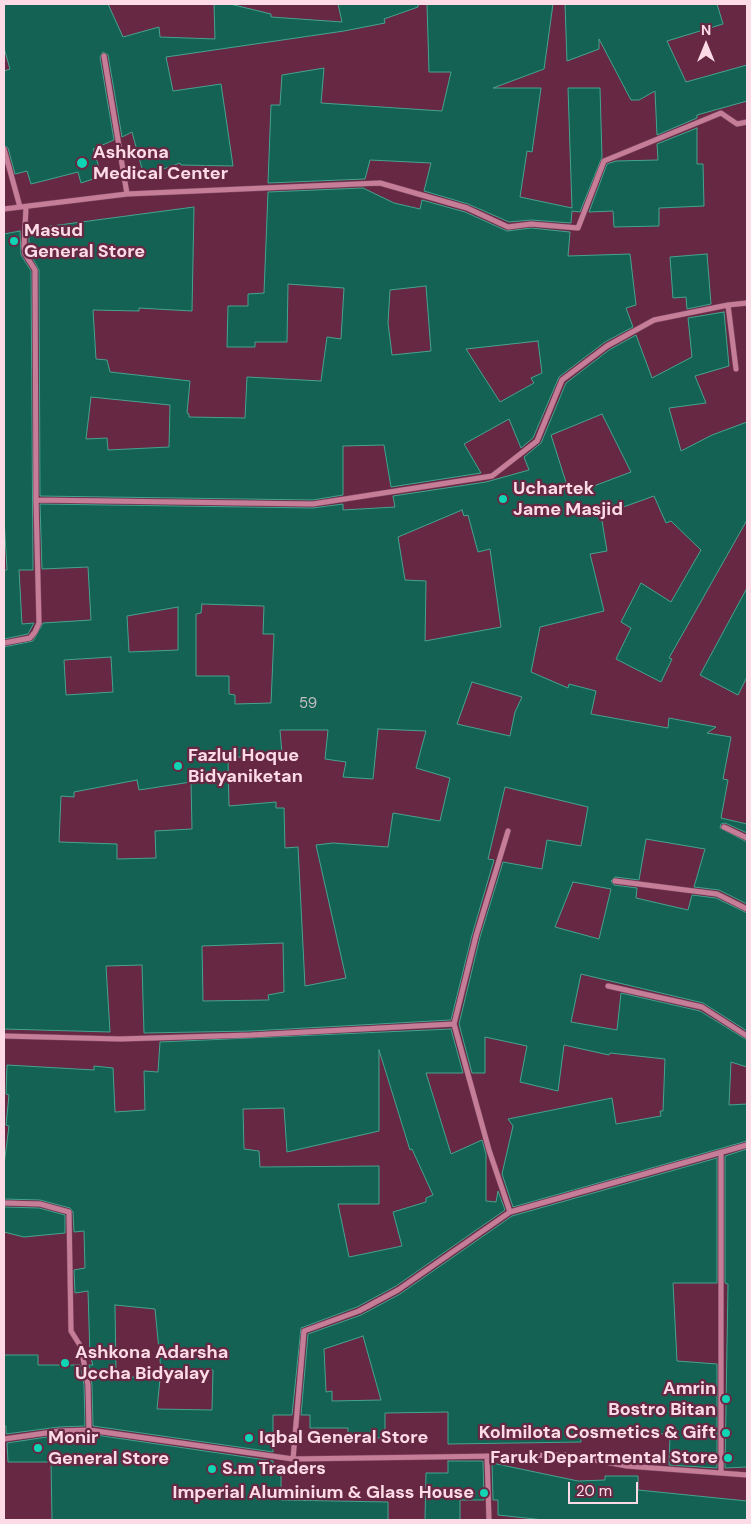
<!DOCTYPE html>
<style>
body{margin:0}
#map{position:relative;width:751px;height:1524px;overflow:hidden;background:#672843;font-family:"DM Sans",sans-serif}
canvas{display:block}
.frame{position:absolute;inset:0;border:5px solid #fcdbe6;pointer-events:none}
.north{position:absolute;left:681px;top:20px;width:50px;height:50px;-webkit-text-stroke:4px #672843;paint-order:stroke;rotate:0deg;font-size:14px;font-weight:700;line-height:20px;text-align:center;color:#fcdbe6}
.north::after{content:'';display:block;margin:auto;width:18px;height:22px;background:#fcdbe6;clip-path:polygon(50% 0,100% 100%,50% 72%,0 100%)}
.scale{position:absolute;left:568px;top:1482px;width:70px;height:22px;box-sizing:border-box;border:2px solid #fcdbe6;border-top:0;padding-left:6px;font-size:15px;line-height:18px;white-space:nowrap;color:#fcdbe6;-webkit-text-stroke:4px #672843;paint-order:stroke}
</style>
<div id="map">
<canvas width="751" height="1524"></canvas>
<div class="frame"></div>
<div class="north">N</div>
<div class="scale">20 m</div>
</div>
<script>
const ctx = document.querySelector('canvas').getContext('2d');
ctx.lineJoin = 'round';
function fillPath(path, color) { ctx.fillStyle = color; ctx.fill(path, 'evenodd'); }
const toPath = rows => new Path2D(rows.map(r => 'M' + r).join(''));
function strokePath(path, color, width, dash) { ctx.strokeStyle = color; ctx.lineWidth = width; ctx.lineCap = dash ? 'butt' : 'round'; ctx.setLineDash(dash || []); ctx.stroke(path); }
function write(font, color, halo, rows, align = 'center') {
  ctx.font = font + ' "DM Sans",sans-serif'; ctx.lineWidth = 4.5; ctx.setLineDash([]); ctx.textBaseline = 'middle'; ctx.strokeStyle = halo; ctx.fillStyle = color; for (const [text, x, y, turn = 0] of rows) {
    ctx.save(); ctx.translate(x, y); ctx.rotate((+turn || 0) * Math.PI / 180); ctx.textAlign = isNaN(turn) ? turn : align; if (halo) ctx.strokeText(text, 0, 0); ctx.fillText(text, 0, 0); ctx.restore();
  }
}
const building = toPath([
 [4,4,108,4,123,37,159,27,160,37,215,39,214,4,230,4,271,14,271,17,342,22,338,4,418,4,418,7,384,19,385,23,344,31,166,57,173,91,221,84,233,166,181,165,180,163,144,176,132,132,122,137,108,55,103,52,100,57,114,140,93,149,102,176,81,183,78,172,31,184,27,171,15,174,8,148,4,145,4,71,10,69,4,48,4,4],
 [427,4,553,4,544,69,493,88,541,88,532,152,527,151,520,197,572,208,568,88,600,88,602,157,580,212,572,211,571,223,531,220,509,222,468,204,424,191,431,163,370,160,365,179,268,183,271,105,280,105,282,75,324,68,321,103,442,111,451,72,429,72,427,4],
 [565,4,717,4,723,24,667,41,686,82,747,65,747,101,697,115,697,118,657,135,655,91,639,100,631,100,599,39,599,49,567,61,565,4],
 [697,128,697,164,703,164,704,206,659,208,659,226,614,227,613,211,589,212,607,164,616,161,658,160,657,144,697,128],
 [363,188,394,203,420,209,422,200,465,212,507,231,531,228,570,232,568,256,630,254,636,305,626,308,633,327,605,342,559,377,533,438,521,448,509,419,464,444,481,473,391,487,384,445,343,446,343,495,313,500,40,496,39,270,29,252,29,229,194,207,192,311,139,308,139,311,93,310,96,359,107,360,110,372,190,381,187,413,189,414,189,417,245,418,247,377,321,381,327,337,341,339,344,288,288,284,287,342,255,342,255,347,227,347,228,306,248,306,248,294,264,293,268,192,363,188],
 [426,286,431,351,392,355,388,323,390,290,426,286],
 [538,341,542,373,531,378,534,383,500,402,466,349,538,341],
 [91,397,170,405,169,447,108,450,107,438,86,439,91,397],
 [20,231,21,255,31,271,33,570,19,570,22,624,34,623,28,634,4,639,4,570,7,570,4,518,4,234,20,231],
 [707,254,711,304,687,309,686,297,673,298,670,257,707,254],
 [724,312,729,366,695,376,706,403,669,408,681,451,712,435,747,422,747,520,669,658,672,659,661,682,616,659,631,628,621,622,641,583,671,602,701,550,671,521,666,523,654,496,601,515,607,551,590,554,604,611,540,627,531,672,568,688,569,684,596,691,591,714,668,728,669,718,716,727,707,733,731,737,723,779,728,780,721,818,747,824,747,833,725,823,721,824,720,828,747,842,747,904,719,890,694,887,705,849,646,839,639,880,615,877,611,881,614,885,637,888,636,898,688,910,692,895,716,898,747,913,747,1031,703,1003,581,974,571,1022,617,1030,621,993,700,1011,747,1040,747,1067,731,1062,729,1105,747,1104,747,1141,513,1207,502,1174,513,1126,508,1119,612,1098,616,1124,661,1116,660,1111,663,1111,665,1059,610,1053,609,1055,564,1045,558,1091,520,1082,527,1046,485,1037,485,1073,472,1073,459,1024,480,937,503,862,542,869,547,840,581,846,588,807,505,787,488,859,494,860,472,935,451,1020,251,1031,144,1033,142,965,106,966,110,1032,4,1029,4,647,33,641,43,623,91,620,88,567,42,569,40,504,313,508,343,504,343,510,395,507,393,496,486,482,529,470,524,457,541,443,566,383,609,350,636,335,652,378,692,357,688,318,724,312],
 [602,414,631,472,570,495,551,435,602,414],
 [462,510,464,516,468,515,478,552,490,549,501,627,425,641,426,581,405,580,398,537,462,510],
 [202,604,264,606,263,634,274,634,271,703,235,704,235,695,229,694,229,676,196,676,196,614,201,613,202,604],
 [178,607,178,650,129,652,127,616,178,607],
 [111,657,113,692,66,695,64,660,111,657],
 [472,682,522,697,515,712,510,736,457,724,472,682],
 [378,729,426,731,416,768,450,778,440,821,393,813,388,847,333,843,316,845,346,978,305,986,298,847,285,848,284,808,276,808,276,802,229,806,228,758,282,754,280,730,328,730,325,759,346,762,343,777,373,779,378,729],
 [137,780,139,790,191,782,192,829,155,831,156,858,117,859,117,844,59,842,61,796,74,797,74,792,137,780],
 [573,882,611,889,599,939,555,927,573,882],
 [283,943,284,992,268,995,269,1000,203,1001,202,946,283,943],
 [747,588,747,677,738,695,700,675,747,588],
 [451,1029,463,1073,426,1073,451,1154,482,1140,486,1154,486,1201,496,1202,498,1191,505,1210,396,1286,357,1307,301,1328,292,1415,273,1415,273,1452,93,1426,92,1385,89,1365,93,1365,90,1356,88,1291,75,1293,74,1270,85,1268,84,1231,74,1232,73,1212,70,1208,40,1200,4,1199,4,1165,9,1126,6,1125,9,1095,6,1094,7,1065,94,1070,94,1066,113,1068,115,1112,145,1110,144,1071,158,1072,160,1042,451,1029],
 [379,1050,410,1150,412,1149,433,1195,426,1198,426,1202,393,1212,402,1246,349,1257,338,1204,379,1204,379,1166,260,1167,259,1151,244,1149,243,1109,284,1108,287,1152,379,1131,379,1050],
 [115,1305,155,1309,161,1370,213,1370,212,1410,157,1409,160,1379,118,1376,116,1372,115,1305],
 [747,1149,747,1467,725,1468,728,1284,725,1283,725,1156,747,1149],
 [717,1158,717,1283,673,1283,677,1361,717,1364,717,1468,669,1465,670,1434,581,1432,581,1442,448,1444,448,1412,385,1413,385,1438,348,1438,348,1428,310,1428,310,1415,301,1415,308,1334,361,1315,400,1294,512,1216,717,1158],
 [363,1336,381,1400,332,1401,332,1391,326,1392,324,1349,363,1336],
 [4,1207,39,1208,65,1215,65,1233,24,1237,4,1232,4,1207],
 [4,1355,38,1355,38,1365,80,1365,84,1385,85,1426,59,1427,6,1434,6,1426,4,1426,4,1355],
 [89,1434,273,1461,273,1469,281,1469,281,1500,388,1502,388,1520,52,1520,51,1462,8,1462,7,1443,60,1435,89,1434],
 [448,1461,483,1461,484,1500,460,1500,460,1520,425,1520,426,1473,448,1473,448,1461],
 [492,1463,578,1481,605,1480,605,1476,638,1476,638,1490,747,1501,747,1520,544,1520,498,1515,498,1500,493,1500,492,1463]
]);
fillPath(building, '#136253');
strokePath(building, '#44a48f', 1);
const minor = toPath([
 [104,56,127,194],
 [4,149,20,207],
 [26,207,24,247,25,254,35,270,36,500],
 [4,209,127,194,380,183,467,208,508,227,531,224,578,228,604,161,721,113,737,124,747,122],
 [728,305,736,369],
 [4,643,30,638,35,632,39,623,36,500,313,504,492,476,537,441,562,380,607,346,654,320,728,305,747,303],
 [724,827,747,838],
 [508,831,476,936,454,1024,489,1150,510,1212],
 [615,881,717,894,747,909],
 [608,986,702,1007,747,1036],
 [4,1036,120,1039,251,1035,454,1024],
 [6,1203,40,1204,69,1212,71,1331,81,1347,88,1385,89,1430],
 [4,1439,60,1431,89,1430,293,1459,568,1455,627,1466,747,1475],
 [487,1456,489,1520],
 [293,1459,304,1331,359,1311,398,1290,510,1212,747,1145],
 [721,1472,721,1154]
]);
strokePath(minor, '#7f4962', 6);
strokePath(minor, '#c67d98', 5);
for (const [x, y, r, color] of [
 [82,163,6,"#10d5b4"],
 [14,241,5,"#10d5b4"],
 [503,499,5,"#10d5b4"],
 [178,766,5,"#10d5b4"],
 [65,1363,5,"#10d5b4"],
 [726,1399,5,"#10d5b4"],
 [726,1433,5,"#10d5b4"],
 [249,1438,5,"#10d5b4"],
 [38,1448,5,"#10d5b4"],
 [728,1458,5,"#10d5b4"],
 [212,1469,5,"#10d5b4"],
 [484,1493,5,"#10d5b4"]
]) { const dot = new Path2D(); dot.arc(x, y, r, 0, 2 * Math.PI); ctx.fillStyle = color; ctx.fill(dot); strokePath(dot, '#672843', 2); }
write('15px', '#c2bdc1', null, [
 ["59",308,704]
]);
write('bold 18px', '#fcdbe6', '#672843', [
 ["Ashkona",93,153],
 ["Medical Center",93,174],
 ["Masud",24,231],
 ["General Store",24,252],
 ["Uchartek",513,489],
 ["Jame Masjid",513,510],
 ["Fazlul Hoque",188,756],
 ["Bidyaniketan",188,777],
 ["Ashkona Adarsha",75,1353],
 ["Uccha Bidyalay",75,1374],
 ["Amrin",716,1389,"right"],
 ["Bostro Bitan",716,1410,"right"],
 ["Kolmilota Cosmetics & Gift",716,1433,"right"],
 ["Monir",48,1438],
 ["General Store",48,1459],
 ["Iqbal General Store",259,1438],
 ["Faruk Departmental Store",718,1458,"right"],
 ["S.m Traders",222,1469],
 ["Imperial Aluminium & Glass House",474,1493,"right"]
], 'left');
</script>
